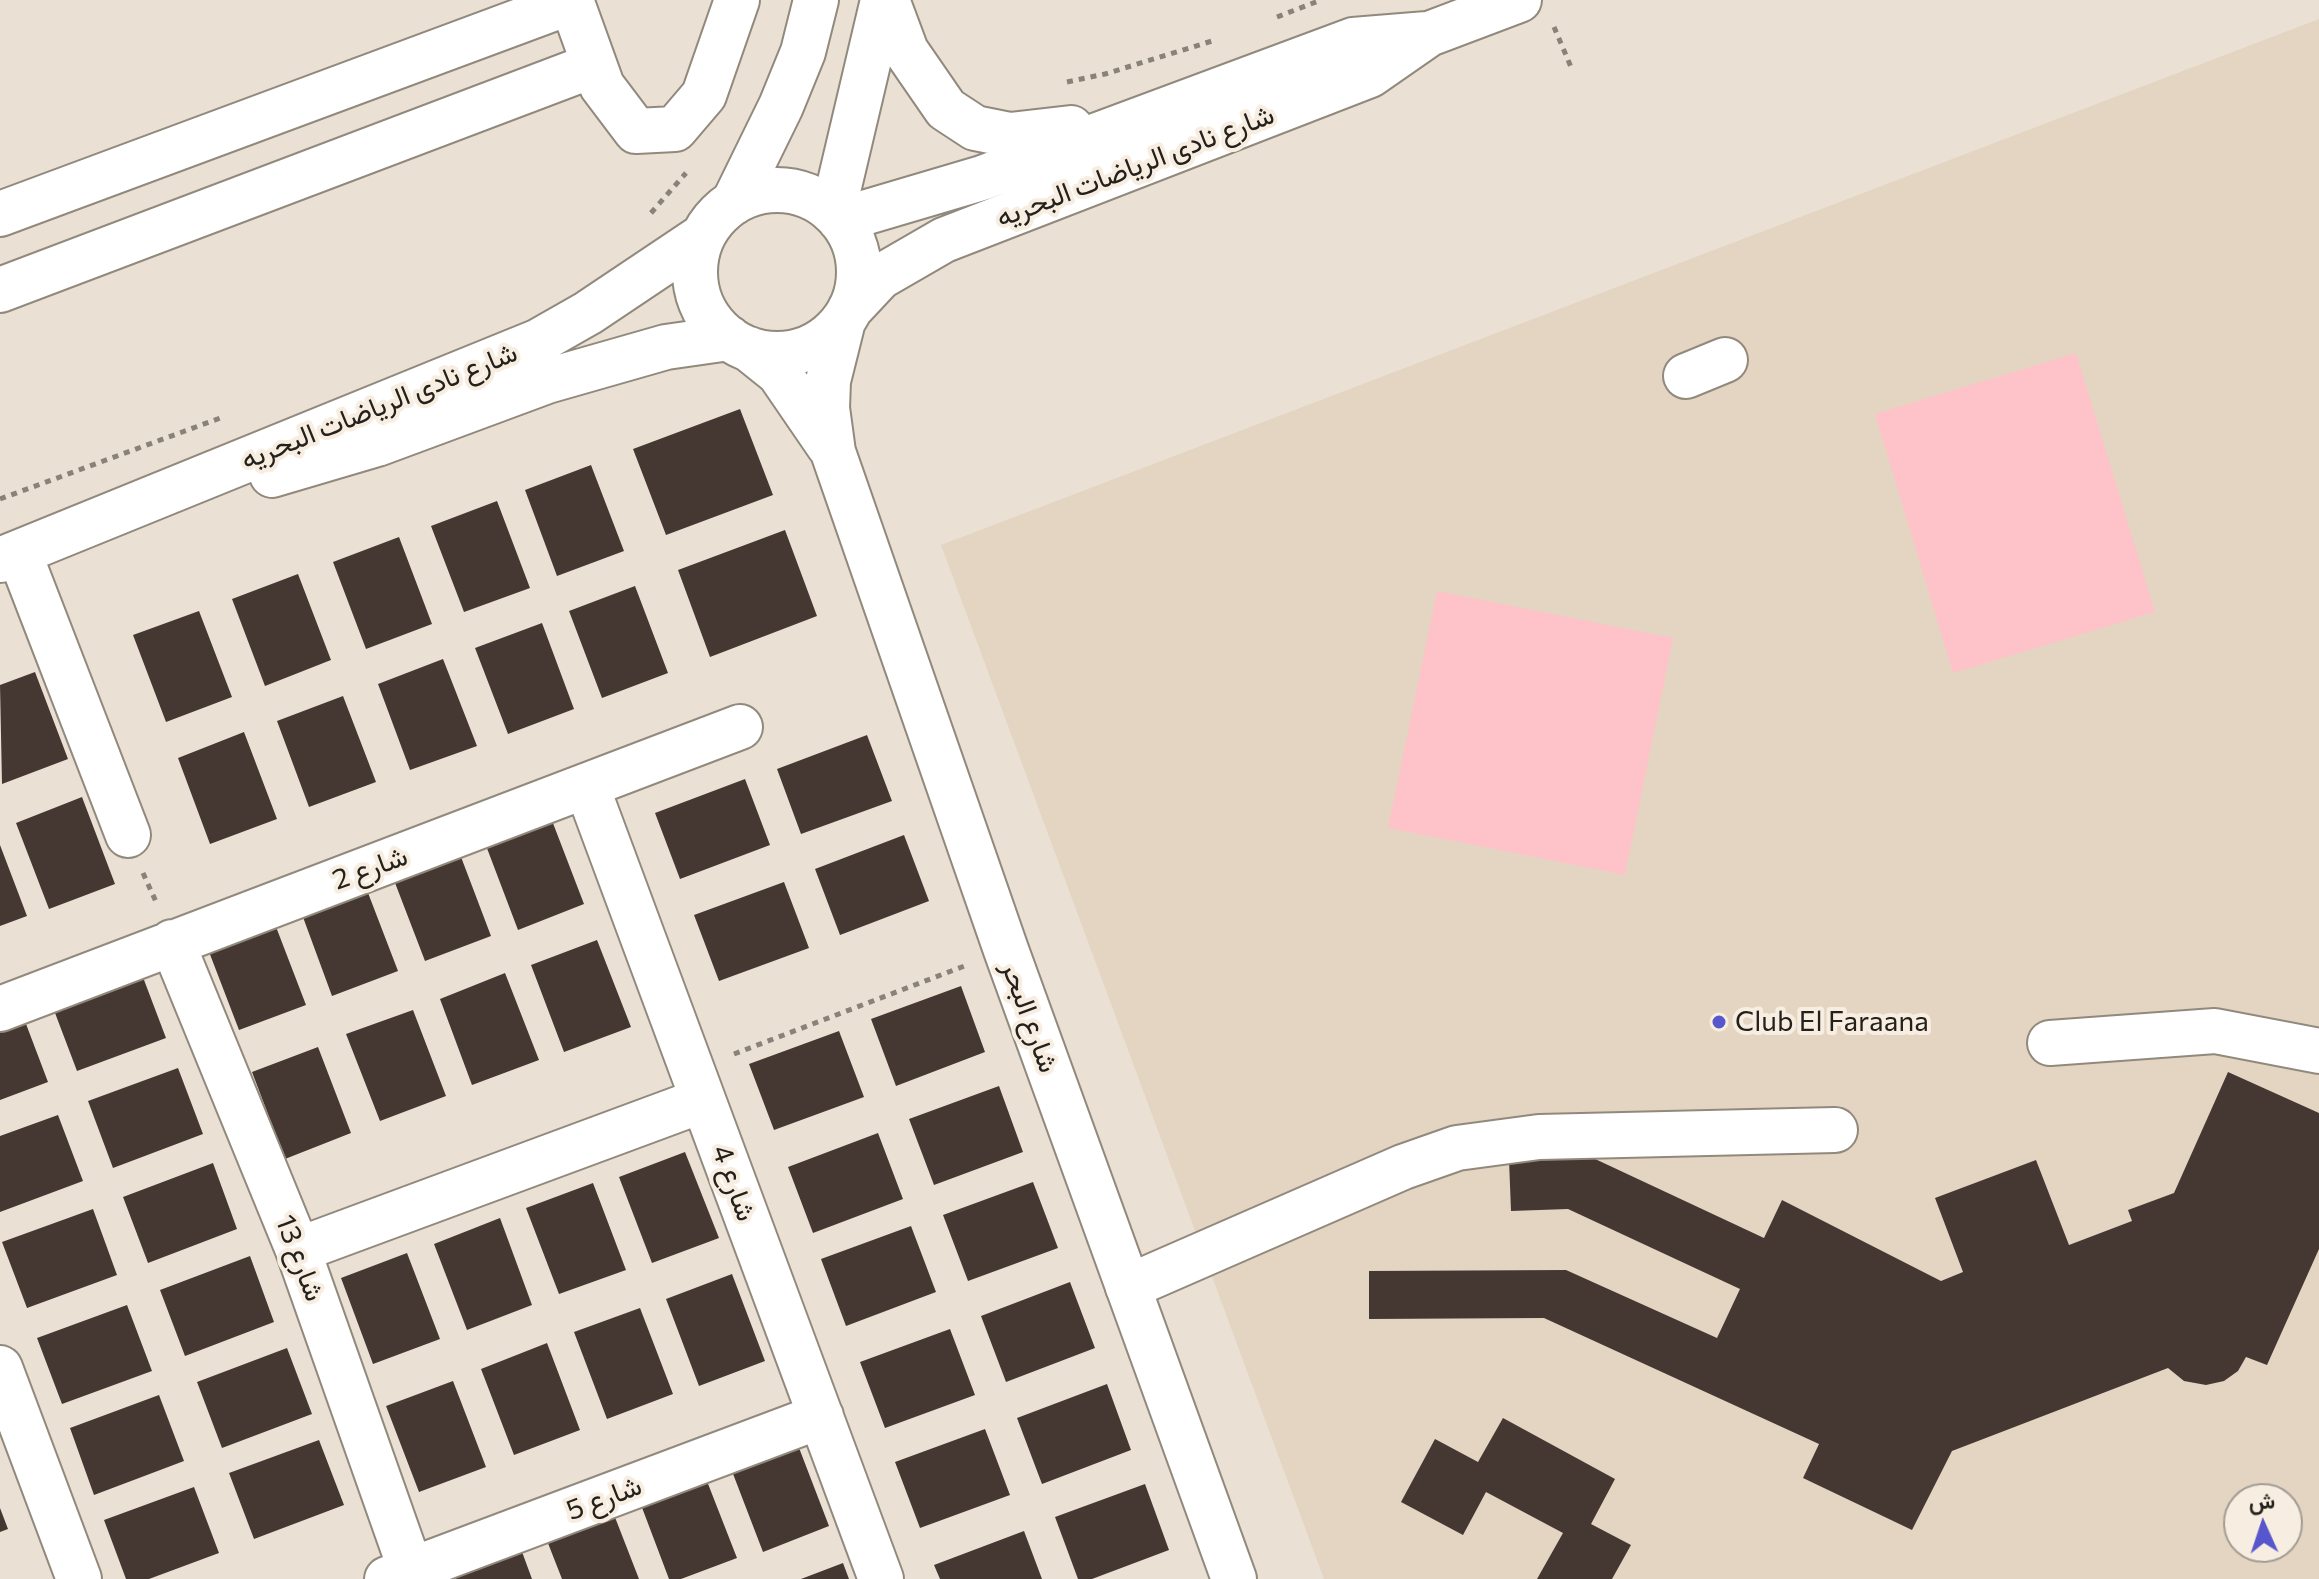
<!DOCTYPE html>
<meta charset="utf-8">
<style>
body{margin:0}
#map{position:relative;width:2319px;height:1579px;overflow:hidden;background:#eae1d4;font-family:Commissioner,Vazirmatn,sans-serif}
canvas{display:block}
.north{position:absolute;left:2223px;top:1483px;width:80px;height:80px;box-sizing:border-box;background:#f7eee1;border:2px solid #a39c92;border-radius:50%;rotate:357deg;font-size:22px;font-weight:700;line-height:32px;text-align:center;color:#24201c}
.north::after{content:'';display:block;margin:auto;width:28px;height:36px;background:#5756cd;clip-path:polygon(50% 0,100% 100%,50% 72%,0 100%)}
</style>
<div id="map">
<canvas width="2319" height="1579"></canvas>
<div class="north">ش</div>
</div>
<script>
const ctx = document.querySelector('canvas').getContext('2d');
ctx.lineJoin = 'round';
function fillPath(path, color) { ctx.fillStyle = color; ctx.fill(path, 'evenodd'); }
const toPath = rows => new Path2D(rows.map(r => 'M' + r).join(''));
function strokePath(path, color, width, dash) { ctx.strokeStyle = color; ctx.lineWidth = width; ctx.lineCap = dash ? 'butt' : 'round'; ctx.setLineDash(dash || []); ctx.stroke(path); }
function write(font, color, halo, rows, align = 'center') {
  ctx.font = font + ' Commissioner,Vazirmatn,sans-serif'; ctx.lineWidth = 8; ctx.setLineDash([]); ctx.textBaseline = 'middle'; ctx.strokeStyle = halo; ctx.fillStyle = color; for (const [text, x, y, turn = 0] of rows) {
    ctx.save(); ctx.translate(x, y); ctx.rotate((+turn || 0) * Math.PI / 180); ctx.textAlign = isNaN(turn) ? turn : align; if (halo) ctx.strokeText(text, 0, 0); ctx.fillText(text, 0, 0); ctx.restore();
  }
}
fillPath(toPath([
 [2319,19,2319,1579,1324,1579,941,545],
 [2239,1499,2287,1499,2287,1547,2239,1547]
]), '#e4d5c2');
fillPath(toPath([
 [2076,353,2155,612,1953,673,1875,414],
 [1437,591,1673,638,1625,875,1388,828]
]), '#fec3c8');
fillPath(toPath([
 [740,409,773,495,666,535,633,449],
 [591,465,624,551,557,576,525,490],
 [497,501,530,588,464,612,431,526],
 [785,530,817,616,710,657,678,570],
 [399,537,432,624,366,649,333,562],
 [298,574,331,660,265,686,232,599],
 [635,586,668,673,602,698,569,611],
 [199,611,232,697,166,722,133,635],
 [542,623,574,709,508,734,475,648],
 [443,659,477,746,410,770,378,684],
 [35,672,68,759,2,784,0,685],
 [343,696,376,782,309,807,277,721],
 [244,732,277,819,210,844,178,758],
 [867,735,892,801,801,834,777,769],
 [745,779,770,845,680,879,655,813],
 [82,797,115,884,49,909,16,823],
 [551,818,584,904,518,930,485,843],
 [904,835,929,901,840,935,815,869],
 [0,845,27,916,0,926],
 [458,849,491,936,425,961,392,875],
 [784,882,809,948,719,981,694,915],
 [365,885,398,971,332,996,300,909],
 [273,919,306,1005,239,1030,206,944],
 [597,940,631,1027,564,1052,531,965],
 [141,972,166,1038,77,1071,52,1005],
 [505,973,539,1060,472,1085,440,999],
 [961,986,985,1052,896,1086,871,1019],
 [413,1010,446,1096,380,1121,346,1034],
 [23,1016,48,1082,0,1100,0,1025],
 [839,1031,864,1097,774,1130,749,1064],
 [318,1047,351,1133,285,1159,252,1072],
 [178,1068,203,1134,113,1168,88,1101],
 [2228,1072,2319,1113,2319,1249,2267,1365,2246,1357,2238,1371,2224,1381,2206,1385,2184,1381,2168,1368,1952,1451,1912,1530,1803,1478,1819,1444,1544,1318,1369,1319,1369,1271,1566,1270,1717,1338,1740,1289,1568,1209,1511,1211,1509,1160,1593,1158,1764,1238,1782,1200,1941,1281,1963,1272,1935,1198,2036,1160,2069,1245,2132,1221,2128,1210,2174,1193],
 [999,1086,1023,1152,934,1185,909,1119],
 [58,1115,83,1181,0,1212,0,1136],
 [878,1133,903,1199,813,1233,788,1167],
 [685,1152,719,1238,652,1263,619,1177],
 [213,1163,237,1229,148,1263,123,1197],
 [1033,1182,1058,1248,968,1281,943,1215],
 [593,1183,626,1270,559,1294,526,1208],
 [93,1209,117,1275,27,1308,2,1242],
 [500,1218,532,1305,467,1330,434,1244],
 [911,1226,936,1292,846,1326,821,1259],
 [407,1253,440,1339,373,1364,341,1278],
 [250,1256,274,1322,185,1356,160,1290],
 [732,1274,765,1361,699,1386,666,1299],
 [1070,1282,1095,1348,1006,1382,981,1316],
 [127,1305,152,1371,62,1404,37,1338],
 [640,1308,673,1394,607,1419,574,1332],
 [950,1329,975,1395,885,1428,860,1362],
 [547,1343,580,1430,514,1455,481,1369],
 [287,1348,312,1414,222,1448,197,1382],
 [453,1381,486,1467,419,1492,386,1406],
 [1107,1384,1131,1450,1042,1484,1017,1418],
 [159,1395,184,1461,94,1495,70,1428],
 [1503,1418,1615,1479,1591,1524,1631,1545,1612,1579,1537,1579,1563,1533,1486,1492,1463,1535,1401,1502,1435,1439,1478,1462],
 [985,1429,1010,1495,920,1528,895,1462],
 [319,1440,344,1505,254,1539,229,1473],
 [796,1440,829,1526,763,1552,730,1466],
 [703,1471,737,1558,681,1579,669,1579,638,1497],
 [1145,1484,1169,1550,1092,1579,1078,1579,1055,1517],
 [194,1487,219,1553,149,1579,126,1579,104,1520],
 [611,1507,639,1579,562,1579,544,1533],
 [0,1508,8,1529,0,1532],
 [1024,1531,1042,1579,940,1579,934,1565],
 [518,1541,532,1579,456,1579,452,1567],
 [843,1563,849,1579,801,1579]
]), '#453833');
const minor = toPath([
 [571,0,602,86,636,131,675,129,704,95,737,0],
 [734,202,781,106,803,52,816,0],
 [833,212,883,0],
 [0,214,571,2],
 [0,290,594,65],
 [1686,376,1725,360],
 [19,553,128,835],
 [587,787,881,1579],
 [172,942,298,1250,414,1579],
 [0,1009,740,727],
 [2050,1043,2215,1031,2319,1051],
 [298,1250,703,1100],
 [1128,1287,1403,1167,1457,1148,1539,1137,1835,1130],
 [0,1368,79,1579],
 [387,1579,821,1416]
]);
const major = toPath([
 [887,0,906,51,946,109,975,128,1010,135,1071,128],
 '695 272a82 82 0 1 1 164 0a82 82 0 1 1-164 0Z',
 [840,220,982,178,1353,40,1427,34],
 [850,309,880,277,944,240,1370,75,1429,34,1519,0],
 [843,321,828,381,827,408,833,452,1006,950,1234,1579],
 [749,349,779,373,829,446],
 [272,475,377,444,547,381,666,347,729,338],
 [0,560,537,342,588,313,703,236]
]);
strokePath(minor, '#92897d', 48);
strokePath(major, '#92897d', 48);
strokePath(toPath([
 [1277,17,1321,0],
 [1554,27,1571,67],
 [1067,82,1105,74,1212,41],
 [651,213,686,173],
 [0,499,223,417],
 [143,873,157,904],
 [734,1054,967,965]
]), '#898279', 5, [6, 6]);
strokePath(minor, '#fff', 44);
strokePath(major, '#fff', 44);
for (const [x, y, r, color] of [
 [1719,1022,8,"#5756cd"]
]) { const dot = new Path2D(); dot.arc(x, y, r, 0, 2 * Math.PI); ctx.fillStyle = color; ctx.fill(dot); strokePath(dot, '#f7eee1', 3); }
write('28px', '#24201c', '#f7eee1', [
 ["شارع نادى الرياضات البحريه",1135,166,-21],
 ["شارع نادى الرياضات البحريه",379,406,-22],
 ["شارع 2",370,868,-20],
 ["شارع البحر",1030,1017,70],
 ["شارع 4",734,1183,70],
 ["شارع 13",300,1258,69],
 ["شارع 5",604,1498,-21]
]);
write('28px', '#24201c', '#f7eee1', [
 ["Club El Faraana",1735,1022]
], 'left');
</script>
